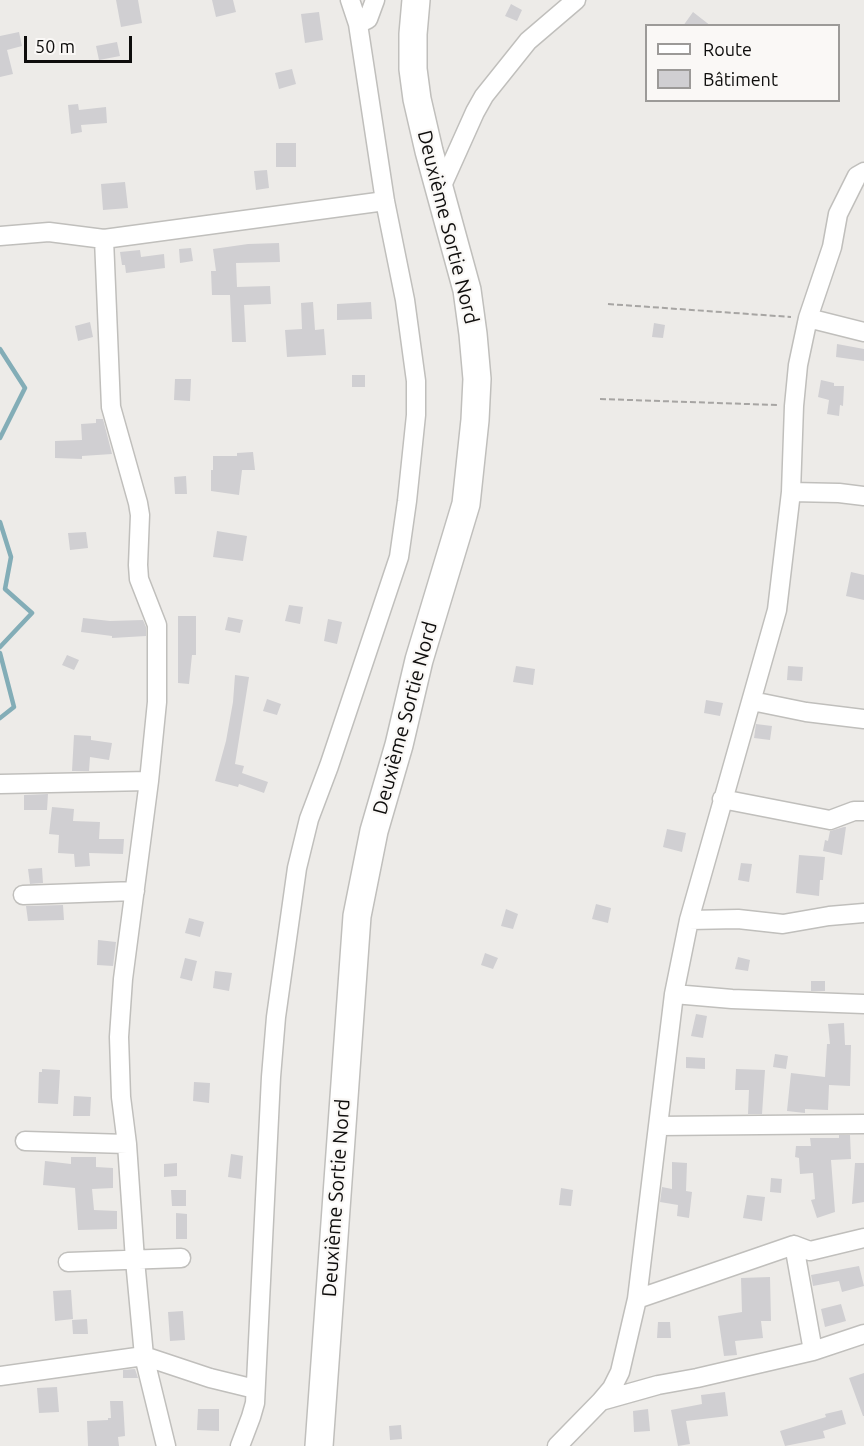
<!DOCTYPE html>
<meta charset="utf-8">
<style>
body{margin:0}
#map{position:relative;width:864px;height:1446px;overflow:hidden;background:#edebe8;font-family:Ubuntu,sans-serif}
canvas{display:block}
.legend{position:absolute;left:645px;top:24px;width:195px;height:78px;box-sizing:border-box;background:#faf8f6;border:2px solid #9c9a98;margin:0;padding:8px 10px;list-style:none;font-size:18px;color:#0e0d0c}
.legend li{display:flex;align-items:center;gap:12px;height:30px}
.legend b{width:30px;border:2px solid #9c9a98}
.scale{position:absolute;left:24px;top:36px;width:108px;height:27px;box-sizing:border-box;border:3px solid #0e0d0c;border-top:0;padding-left:8px;font-size:18px;line-height:21px;white-space:nowrap;color:#0e0d0c;-webkit-text-stroke:4px #faf8f6;paint-order:stroke}
</style>
<div id="map">
<canvas width="864" height="1446"></canvas>
<ul class="legend">
<li><b style="height:8px;background:#fff"></b>Route</li>
<li><b style="height:16px;background:#d0cfd2"></b>Bâtiment</li>
</ul>
<div class="scale">50 m</div>
</div>
<script>
const ctx = document.querySelector('canvas').getContext('2d');
ctx.lineJoin = 'round';
const toPath = rows => new Path2D(rows.map(r => 'M' + r).join(''));
function strokePath(path, color, width, dash) { ctx.strokeStyle = color; ctx.lineWidth = width; ctx.lineCap = dash ? 'butt' : 'round'; ctx.setLineDash(dash || []); ctx.stroke(path); }
function fillPath(path, color) { ctx.fillStyle = color; ctx.fill(path, 'evenodd'); }
function write(font, color, halo, rows, align = 'center') {
  ctx.font = font + ' Ubuntu,sans-serif'; ctx.lineWidth = 4.5; ctx.setLineDash([]); ctx.textBaseline = 'middle'; ctx.strokeStyle = halo; ctx.fillStyle = color; for (const [text, x, y, turn = 0] of rows) {
    ctx.save(); ctx.translate(x, y); ctx.rotate((+turn || 0) * Math.PI / 180); ctx.textAlign = isNaN(turn) ? turn : align; if (halo) ctx.strokeText(text, 0, 0); ctx.fillText(text, 0, 0); ctx.restore();
  }
}
strokePath(toPath([
 [0,349,25,388,0,438],
 [0,522,11,557,5,589,32,613,0,647],
 [0,653,14,707,0,718]
]), '#83adb7', 4.5);
fillPath(toPath([
 [116,0,138,0,142,23,121,27],
 [212,0,233,0,236,12,216,17],
 [511,4,522,10,517,21,505,16],
 [319,12,323,40,305,43,301,14],
 [693,12,711,26,683,26],
 [19,32,22,46,7,50,13,74,0,77,0,36],
 [117,42,120,56,99,60,96,46],
 [292,69,296,84,279,89,275,73],
 [78,104,79,110,106,107,107,123,81,125,82,132,71,134,68,105],
 [276,143,296,143,296,167,276,167],
 [267,170,269,188,256,190,254,171],
 [125,182,128,208,103,210,101,184],
 [279,243,280,262,236,263,237,287,270,286,271,304,244,305,246,342,232,342,230,295,212,295,211,271,216,271,213,249,248,244],
 [191,248,193,261,180,263,179,249],
 [140,250,141,257,164,254,165,268,126,273,125,265,122,265,120,252],
 [313,302,315,330,324,329,326,355,287,357,285,330,302,329,301,303],
 [371,302,372,319,337,320,337,304],
 [90,322,93,337,78,341,75,326],
 [654,323,665,325,663,338,652,337],
 [837,344,864,349,864,361,836,357],
 [352,375,365,375,365,387,352,387],
 [175,379,191,379,190,401,174,400],
 [821,380,834,383,834,386,844,386,843,406,840,405,839,416,827,414,829,400,818,397],
 [96,419,103,419,112,454,82,456,82,459,55,458,55,441,82,440,81,424,96,423],
 [253,452,255,470,242,470,239,495,211,491,211,470,213,470,213,456,237,456,237,453],
 [186,476,187,494,175,494,174,477],
 [217,531,247,536,243,561,213,557],
 [86,532,88,548,70,550,68,533],
 [851,572,864,575,864,600,846,596],
 [289,605,303,607,300,624,285,621],
 [178,616,196,616,196,655,192,655,189,684,178,683],
 [228,617,243,620,240,633,225,630],
 [83,618,110,621,143,620,146,627,146,636,112,638,112,636,81,632],
 [328,619,342,622,337,644,324,641],
 [67,655,79,660,74,670,62,665],
 [516,666,535,669,533,685,513,682],
 [788,666,803,667,802,681,787,680],
 [235,675,249,677,235,764,244,766,242,773,268,782,264,793,239,784,238,787,215,781,226,741,233,702],
 [267,699,281,704,277,715,263,711],
 [706,700,723,703,720,716,704,713],
 [756,724,772,726,770,740,754,738],
 [74,735,91,736,91,740,112,743,109,760,90,757,89,771,72,771],
 [48,794,47,810,24,810,24,795],
 [52,807,74,809,73,821,100,822,99,839,124,839,123,854,89,853,90,866,75,867,74,854,58,853,59,835,49,834],
 [844,827,846,827,842,855,823,851,825,840,828,841,830,831],
 [667,829,686,833,682,852,663,847],
 [799,855,825,857,823,880,820,880,819,896,796,893],
 [741,863,752,864,749,882,738,880],
 [42,868,43,883,30,884,28,869],
 [596,904,611,908,608,923,592,919],
 [63,905,64,920,28,921,26,906],
 [506,909,518,914,513,929,501,926],
 [189,918,204,922,200,937,185,933],
 [98,940,116,942,113,966,97,965],
 [485,953,498,958,493,969,481,965],
 [738,957,750,960,748,971,735,969],
 [185,958,197,961,192,981,180,978],
 [215,971,232,973,229,991,213,988],
 [811,981,825,981,825,991,811,991],
 [696,1014,707,1016,703,1038,691,1036],
 [844,1023,845,1045,851,1045,850,1086,829,1085,828,1110,805,1109,805,1113,787,1111,791,1073,825,1077,827,1044,830,1044,828,1024],
 [775,1054,788,1056,786,1069,773,1067],
 [686,1057,705,1058,705,1069,686,1068],
 [42,1069,60,1070,58,1104,38,1103,39,1072,42,1072],
 [736,1069,765,1070,762,1114,748,1114,749,1090,735,1090],
 [194,1082,210,1083,209,1103,193,1101],
 [74,1096,91,1097,90,1116,73,1116],
 [839,1135,850,1135,851,1159,831,1160,835,1212,817,1218,811,1200,815,1199,813,1173,800,1174,799,1158,795,1157,796,1146,811,1146,810,1138,839,1138],
 [231,1154,243,1156,241,1179,228,1177],
 [71,1157,96,1157,96,1167,113,1168,113,1188,92,1189,94,1210,117,1211,117,1229,78,1230,75,1188,43,1185,45,1161,71,1164],
 [672,1162,687,1163,686,1191,692,1192,689,1218,677,1216,678,1205,660,1202,662,1187,672,1189],
 [177,1163,177,1176,164,1177,164,1164],
 [855,1163,864,1163,864,1202,852,1204],
 [771,1178,782,1179,781,1193,770,1192],
 [561,1188,573,1190,571,1206,559,1205],
 [171,1190,186,1190,186,1206,172,1206],
 [747,1195,765,1197,762,1221,743,1218],
 [176,1213,187,1214,187,1239,176,1239],
 [859,1266,864,1286,842,1292,839,1281,813,1286,811,1275],
 [770,1277,771,1321,761,1321,763,1338,735,1341,737,1355,724,1356,718,1316,742,1312,741,1278],
 [71,1290,73,1319,55,1321,53,1291],
 [841,1304,846,1321,825,1327,821,1309],
 [183,1311,185,1340,170,1341,168,1312],
 [87,1319,88,1334,73,1334,72,1320],
 [658,1322,670,1322,671,1338,657,1338],
 [135,1369,138,1378,123,1378,123,1370],
 [864,1373,864,1416,863,1416,849,1378],
 [57,1387,59,1412,39,1413,37,1388],
 [725,1392,728,1416,686,1421,690,1444,678,1446,671,1410,702,1404,701,1395],
 [110,1401,123,1401,125,1436,118,1437,119,1446,88,1446,87,1421,108,1420,108,1418,111,1418],
 [198,1409,219,1409,219,1431,197,1430],
 [648,1409,650,1431,634,1432,633,1411],
 [842,1410,846,1424,823,1431,825,1438,785,1446,780,1431,826,1417,825,1414],
 [401,1425,402,1439,390,1440,389,1426]
]), '#d0cfd2');
const minor = toPath([
 [358,24,368,19,375,0],
 [440,190,475,112,484,96,528,41,576,0],
 [0,236,49,232,104,239,111,407,138,503,140,515,138,565,139,579,157,625,157,702,149,781,123,979,119,1037,121,1097,127,1144,135,1260,144,1356,166,1446],
 [104,239,385,201],
 [808,318,864,332],
 [791,492,839,493,864,496],
 [752,701,806,712,864,719],
 [0,784,149,781],
 [722,799,830,820,854,811,864,811],
 [23,895,135,891],
 [689,920,738,919,783,924,829,916,864,913],
 [674,994,732,999,864,1004],
 [658,1126,864,1124],
 [25,1141,127,1144],
 [794,1245,813,1351],
 [68,1262,181,1258],
 [637,1299,794,1245,810,1251,864,1238],
 [0,1376,144,1356,210,1378,255,1389],
 [601,1401,658,1385,697,1378,813,1351,864,1334],
 [240,1446,251,1417,255,1403,271,1077,276,1017,297,868,309,819,329,766,399,557,407,501,416,415,416,381,405,300,385,201,358,24,350,0],
 [557,1446,601,1401,612,1388,620,1372,637,1299,674,994,689,920,777,610,791,492,794,406,798,365,808,318,832,247,838,214,857,176,864,172]
]);
const primary = toPath([
 [319,1446,357,916,374,831,399,745,419,660,466,504,475,420,477,379,473,334,467,290,429,151,417,99,413,69,413,34,416,0]
]);
strokePath(minor, '#c0bfbc', 21);
strokePath(primary, '#c0bfbc', 30);
strokePath(toPath([
 [608,304,791,317],
 [600,399,777,405]
]), '#a7a5a3', 2, [6, 3]);
strokePath(minor, '#fff', 18);
strokePath(primary, '#fff', 27);
write('20px', '#0e0d0c', '#faf8f6', [
 ["Deuxième Sortie Nord",448,227,76],
 ["Deuxième Sortie Nord",405,718,-75],
 ["Deuxième Sortie Nord",336,1198,-86]
]);
</script>
